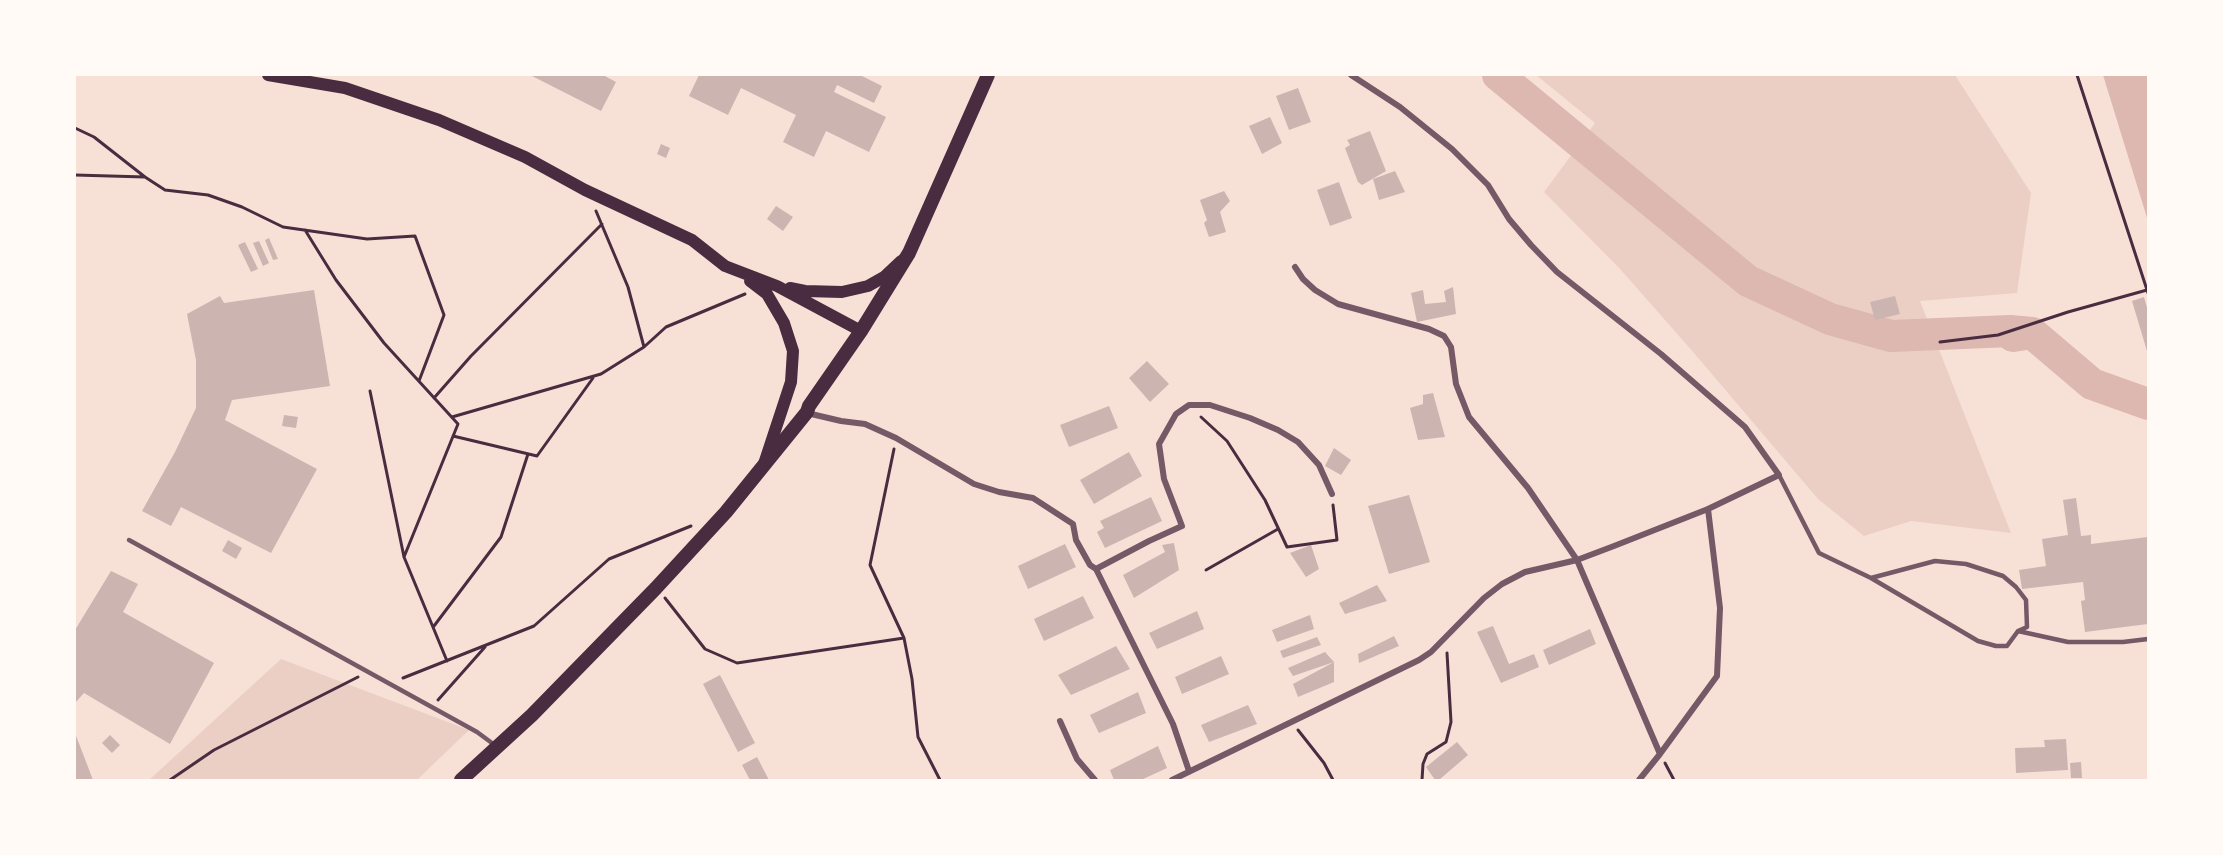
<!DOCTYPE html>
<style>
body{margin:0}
#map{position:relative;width:2223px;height:855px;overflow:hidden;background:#f7e1d7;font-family:Rubik,sans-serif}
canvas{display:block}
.frame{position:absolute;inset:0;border:76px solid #fffaf5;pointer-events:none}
</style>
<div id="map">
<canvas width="2223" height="855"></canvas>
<div class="frame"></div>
</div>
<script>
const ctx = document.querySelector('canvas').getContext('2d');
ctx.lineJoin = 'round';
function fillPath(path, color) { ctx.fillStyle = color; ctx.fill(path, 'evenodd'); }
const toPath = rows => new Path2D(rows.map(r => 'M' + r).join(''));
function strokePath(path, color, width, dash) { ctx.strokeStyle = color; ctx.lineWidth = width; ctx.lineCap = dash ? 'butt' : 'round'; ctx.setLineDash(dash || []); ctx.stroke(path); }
fillPath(toPath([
 [1536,75,1955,75,2031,193,2017,293,1920,301,2011,533,1911,521,1864,536,1818,499,1694,353,1620,269,1544,192,1595,123],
 [281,659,469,730,417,780,149,780]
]), '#ebcfc5');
fillPath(toPath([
 [2103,75,2148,75,2148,221]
]), '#dcb8b0');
strokePath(toPath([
 [1498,75,1748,281,1830,319,1891,336,2010,331,2032,333],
 [2013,336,2032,333,2092,384,2148,404]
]), '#dcb8b0', 32);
fillPath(toPath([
 [530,75,603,75,616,82,601,111],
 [699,75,860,75,882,86,874,103,837,85,834,92,886,117,869,152,826,131,814,157,783,142,796,115,741,88,728,115,689,96],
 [1298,88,1311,122,1289,130,1276,96],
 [1270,117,1282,143,1262,154,1249,126],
 [1370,131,1386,171,1362,185,1358,182,1345,148,1350,145,1347,140],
 [661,144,670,148,666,158,657,154],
 [1395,171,1405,192,1379,200,1373,179],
 [1339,182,1352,218,1330,226,1317,190],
 [1224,191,1230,201,1220,212,1226,232,1209,237,1204,223,1207,220,1200,200],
 [776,206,793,217,783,231,767,219],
 [269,238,278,259,273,260,265,240],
 [259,241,269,263,263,266,253,243],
 [245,242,258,269,251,272,238,245],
 [1453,287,1456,314,1417,322,1411,293,1423,290,1425,304,1446,302,1444,291],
 [314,290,330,386,232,400,225,420,317,469,271,553,181,507,171,526,142,511,175,452,196,408,196,360,187,314,220,296,224,303],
 [1895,296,1900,314,1875,320,1870,302],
 [2144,297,2148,311,2147,351,2132,301],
 [1147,361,1169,384,1150,402,1129,378],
 [1433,393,1445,437,1418,440,1410,408,1423,404,1423,395],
 [1109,406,1118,428,1069,447,1060,425],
 [284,415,298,417,296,428,282,426],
 [1334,448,1351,460,1341,475,1325,466],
 [1129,452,1142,476,1094,504,1080,480],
 [1409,495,1430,562,1389,574,1368,506],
 [1151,497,1162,521,1105,548,1097,532,1104,528,1100,521],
 [2076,498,2081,536,2091,535,2091,544,2148,537,2148,624,2085,632,2081,601,2085,600,2083,582,2022,589,2019,570,2046,566,2042,539,2068,535,2063,500],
 [228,540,242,548,236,559,222,551],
 [1174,543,1179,570,1134,598,1123,575,1165,552,1162,545],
 [1065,544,1076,567,1028,589,1018,566],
 [1311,545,1319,569,1306,577,1290,553],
 [111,571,138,584,123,612,214,663,170,744,84,693,75,703,75,630],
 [1377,585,1387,601,1345,614,1339,603],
 [1083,596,1094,618,1044,641,1034,619],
 [1197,611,1204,629,1157,649,1149,633],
 [1310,615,1314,629,1277,642,1272,630],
 [1493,626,1509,664,1534,654,1539,667,1501,683,1477,632],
 [1590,629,1596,644,1549,665,1543,650],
 [1394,636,1399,646,1359,663,1358,654],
 [1317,637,1321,645,1283,658,1280,651],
 [1116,646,1130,669,1071,695,1058,675],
 [1325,652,1334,662,1334,682,1298,697,1293,684,1334,662,1293,676,1288,668],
 [1221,656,1229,674,1182,694,1175,677],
 [720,675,755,743,738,752,703,684],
 [1138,692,1146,713,1099,733,1090,715],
 [1248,705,1257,724,1209,742,1201,725],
 [75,733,93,780,75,780],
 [110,735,120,745,112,753,102,743],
 [2066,739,2068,770,2016,773,2015,748,2045,747,2044,740],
 [1457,742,1468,755,1439,780,1435,780,1426,767],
 [1158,746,1167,768,1141,780,1114,780,1110,770],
 [757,757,769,780,750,780,742,765],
 [2081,762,2082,778,2071,778,2070,763]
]), '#ccb4b1');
strokePath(toPath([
 [2077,75,2148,293],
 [75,128,94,137,145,177,75,175],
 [145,177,165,190,208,195,242,207,283,227,367,239,415,236,444,315,419,381],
 [596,211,628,287,644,347],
 [305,230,336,280,384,343,458,424,404,557],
 [1940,342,1998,335,2068,312,2147,290],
 [370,391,404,557,447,661],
 [434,398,471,356,602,224],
 [452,417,601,374,644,347,666,327,745,294],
 [1201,417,1227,441,1265,500,1287,547,1337,540,1333,505],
 [453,436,537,456,593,378],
 [894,449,870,565,904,638,912,679,918,737,940,780],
 [1206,570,1278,529],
 [665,598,705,649,737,663,904,638],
 [434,626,501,537,528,454],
 [403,678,534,626,609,559,691,526],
 [438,700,485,647],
 [1298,730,1324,763,1333,780],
 [1665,763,1674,780],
 [170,780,214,750,358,677],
 [1422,780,1423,764,1427,754,1446,742,1451,722,1447,653]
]), '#4a2c40', 3);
strokePath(toPath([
 [1779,475,1819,553,1871,578,1978,641,1996,646,2007,646,2018,631,2027,627,2026,600,2016,587,2003,576,1966,564,1935,561,1871,578],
 [129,540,477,732,496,746],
 [2018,631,2068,642,2123,642,2148,639]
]), '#755966', 4.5);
strokePath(toPath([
 [1295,267,1303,279,1315,290,1338,304,1429,329,1444,336,1451,347,1456,384,1469,417,1528,488,1577,560,1660,754,1639,780],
 [807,413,841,421,865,424,896,438,974,484,999,492,1033,498,1073,524,1076,540,1090,565,1096,569,1173,724,1189,771],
 [1096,569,1149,541,1182,526,1164,479,1159,444,1176,414,1189,405,1210,405,1250,418,1278,430,1298,442,1319,465,1332,494],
 [1060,721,1077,759,1095,780],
 [1660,754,1717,676,1720,608,1708,509],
 [1172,780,1419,660,1431,652,1484,598,1502,584,1525,572,1577,560,1614,546,1708,509,1779,475,1745,427,1661,354,1557,272,1531,245,1509,219,1488,185,1452,149,1400,107,1351,75]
]), '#755966', 6);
strokePath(toPath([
 [268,75,345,88,439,120,525,157,585,190,692,240,725,266,777,286,861,331],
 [750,281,767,294,784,323,793,351,791,382,764,464],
 [790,288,805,291,842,292,868,286,884,277,901,261]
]), '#4a2c40', 12);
strokePath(toPath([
 [461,780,532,715,656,588,726,512,807,412,809,406,861,331,909,253,988,75]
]), '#4a2c40', 14);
</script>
